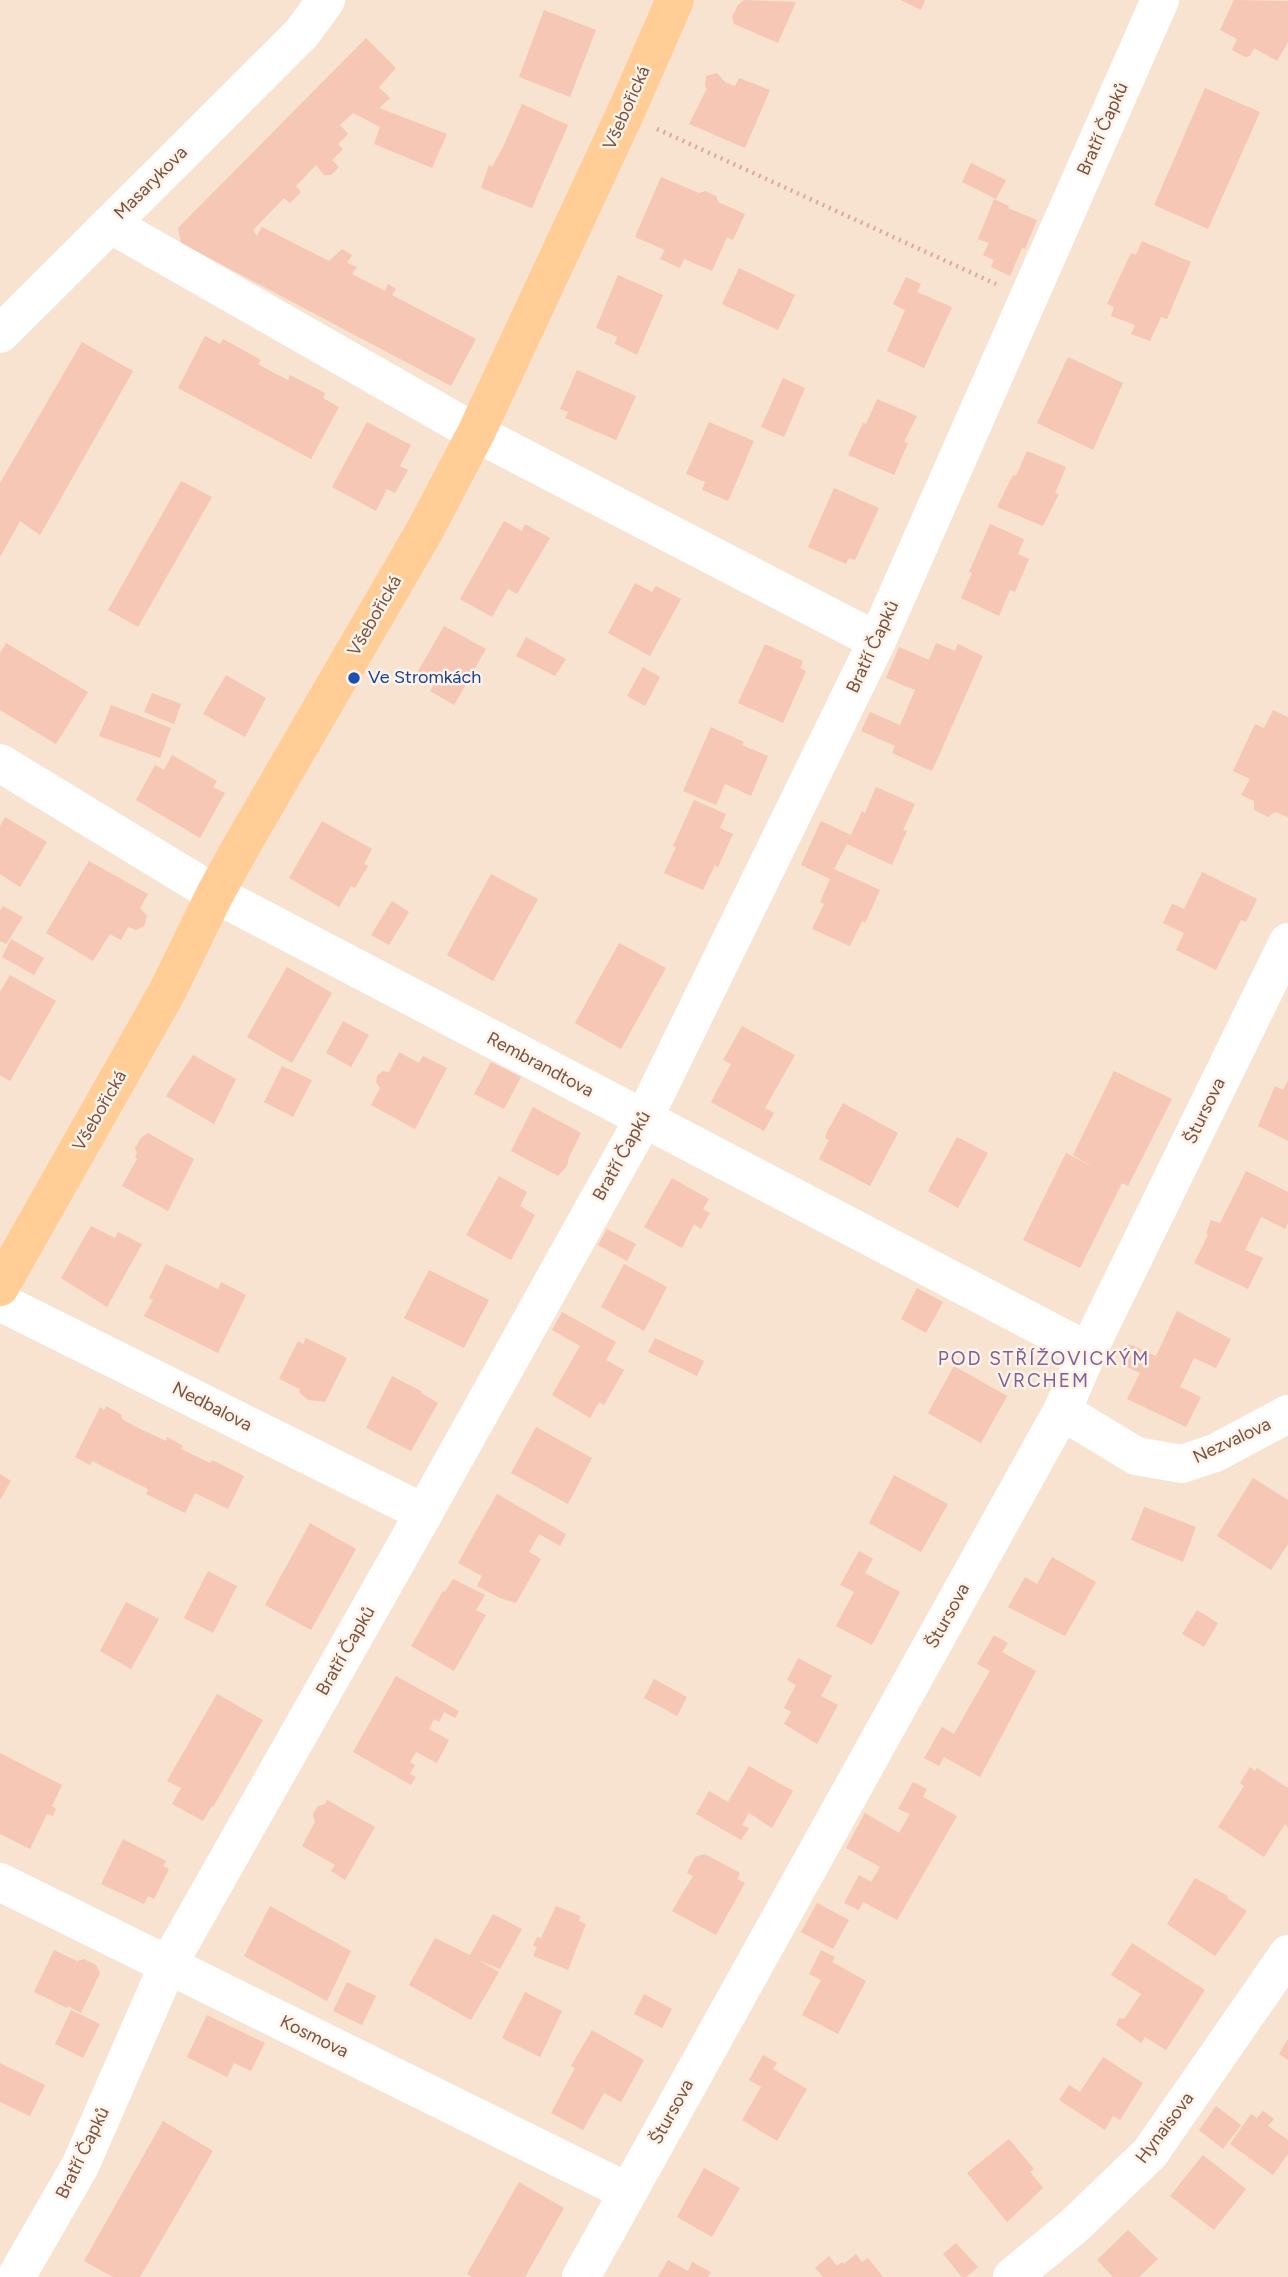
<!DOCTYPE html>
<meta charset="utf-8">
<style>
body{margin:0}
canvas{display:block;background:#feefdf}
</style>
<canvas width="1288" height="2277"></canvas>
<script>
const ctx = document.querySelector('canvas').getContext('2d');
ctx.lineJoin = 'round';
function fillPath(path, color) { ctx.fillStyle = color; ctx.fill(path, 'evenodd'); }
const toPath = rows => new Path2D(rows.map(r => 'M' + r).join(''));
function strokePath(path, color, width, dash) { ctx.strokeStyle = color; ctx.lineWidth = width; ctx.lineCap = dash ? 'butt' : 'round'; ctx.setLineDash(dash || []); ctx.stroke(path); }
function write(font, color, halo, rows, align = 'center') {
  ctx.font = font + ' Figtree,sans-serif'; ctx.lineWidth = 5; ctx.setLineDash([]); ctx.textBaseline = 'middle'; ctx.strokeStyle = halo; ctx.fillStyle = color; for (const [text, x, y, turn = 0] of rows) {
    ctx.save(); ctx.translate(x, y); ctx.rotate((+turn || 0) * Math.PI / 180); ctx.textAlign = isNaN(turn) ? turn : align; if (halo) ctx.strokeText(text, 0, 0); ctx.fillText(text, 0, 0); ctx.restore();
  }
}
fillPath(toPath([
 [0,0,1288,0,1288,2277,0,2277]
]), '#f8e2d0');
fillPath(toPath([
 [744,0,796,2,778,43,734,24,732,17,738,5],
 [901,0,925,0,921,10],
 [1234,0,1288,1,1288,42,1277,61,1254,48,1250,56,1245,57,1232,50,1237,39,1220,30],
 [544,10,596,30,570,97,519,77],
 [366,38,396,68,379,87,390,98,379,108,447,134,432,168,374,144,380,127,353,113,340,125,348,134,338,144,343,149,332,160,339,167,331,175,324,175,316,165,296,186,301,192,290,203,284,198,253,230,257,236,262,227,329,261,342,249,352,255,347,263,357,267,352,274,385,291,388,284,396,289,392,295,476,339,451,386,181,243,178,228],
 [717,73,725,82,735,86,739,78,770,90,745,148,689,124,707,88,705,87,706,76],
 [1205,88,1260,112,1208,229,1154,205],
 [522,104,568,125,532,208,481,188,489,165,492,167,503,147],
 [971,163,1006,180,996,199,962,182],
 [661,177,699,193,705,191,716,196,718,202,745,214,733,240,727,237,712,271,684,259,680,268,660,259,665,250,635,237],
 [994,199,1009,206,1008,208,1037,220,1025,249,1022,248,1010,276,991,267,994,260,983,255,989,243,978,239],
 [1142,241,1191,262,1167,319,1161,317,1150,341,1131,334,1135,325,1111,316,1114,307,1107,304,1131,253,1136,255],
 [739,268,795,295,778,330,722,304],
 [618,275,663,295,637,355,615,344,617,337,596,328],
 [906,277,921,284,917,292,952,307,924,368,887,351,905,310,893,304],
 [205,336,220,344,223,339,261,360,258,364,272,372,288,380,290,375,325,393,323,398,339,407,311,459,178,388],
 [82,342,133,371,40,535,20,521,0,557,0,483],
 [1068,357,1123,383,1093,450,1037,423],
 [577,370,636,396,616,440,565,418,568,412,560,409],
 [783,378,805,388,784,437,761,427],
 [877,399,917,416,904,442,908,443,894,475,848,455,863,423,866,424],
 [367,422,411,445,400,466,408,470,395,493,387,489,376,511,332,487],
 [709,422,754,441,728,501,702,490,705,482,686,474],
 [1027,451,1066,467,1055,493,1059,494,1043,526,997,507,1013,475,1016,476],
 [181,481,212,497,138,627,108,610],
 [834,488,879,508,855,560,849,558,846,564,808,547],
 [504,521,522,531,525,524,550,538,517,594,508,589,492,617,460,599],
 [990,524,1024,539,1018,554,1029,559,1015,592,1010,590,999,616,961,598,972,573,969,572],
 [635,583,652,592,656,586,681,599,650,656,608,633],
 [444,626,486,649,454,705,430,691,434,684,416,675],
 [526,637,566,659,555,676,516,656],
 [6,643,88,692,56,744,0,710,0,653],
 [936,643,955,651,958,644,983,656,932,771,892,753,895,746,861,731,870,712,900,725,915,690,886,678,899,647,929,660],
 [765,644,803,661,800,668,806,671,783,723,738,703],
 [643,667,660,677,645,706,627,696],
 [226,675,266,698,245,737,203,714],
 [152,693,181,704,174,724,144,712],
 [111,705,171,728,160,758,99,736],
 [1273,710,1288,717,1288,817,1275,812,1268,817,1254,810,1254,801,1241,795,1250,779,1233,771,1255,724,1264,728],
 [711,727,744,742,742,745,768,756,751,796,725,784,716,805,683,791],
 [172,755,217,781,213,787,225,793,200,838,136,800,155,765,164,770],
 [876,787,915,804,903,830,907,831,892,865,847,844,834,869,880,890,865,923,862,921,850,946,812,929,824,904,820,902,830,879,801,865,821,821,851,835,862,811,865,813],
 [694,800,726,814,720,828,733,834,718,867,715,865,703,890,664,873,676,847,673,846],
 [5,817,47,842,20,887,0,874,0,826],
 [322,821,372,849,364,864,368,866,355,888,351,886,339,907,289,878],
 [89,861,148,894,140,908,147,916,144,926,136,930,128,927,121,940,110,934,93,961,46,933],
 [1202,872,1257,899,1246,922,1241,920,1216,970,1176,950,1184,933,1163,923,1172,904,1184,909],
 [491,874,538,899,493,981,447,955],
 [392,901,409,912,389,945,371,935],
 [3,906,23,917,6,944,0,941,0,911],
 [11,939,44,958,34,975,2,957],
 [619,943,666,968,621,1049,575,1023],
 [287,967,332,993,292,1063,247,1037],
 [10,975,56,1001,10,1081,0,1075,0,992],
 [343,1021,369,1035,351,1067,326,1053],
 [742,1026,795,1055,765,1108,774,1113,764,1131,711,1102,731,1064,723,1060],
 [399,1052,419,1063,423,1056,447,1068,415,1129,371,1105,380,1088,376,1082,377,1076,383,1071,389,1072],
 [193,1055,236,1079,214,1124,166,1096],
 [491,1062,521,1077,504,1109,474,1094],
 [282,1066,312,1080,293,1117,264,1102],
 [1114,1071,1172,1099,1128,1186,1122,1183,1080,1268,1023,1240,1066,1153,1095,1168,1073,1155],
 [1288,1080,1288,1141,1258,1126,1275,1086,1283,1090],
 [843,1103,898,1133,870,1186,819,1159,829,1140,825,1138,827,1132],
 [533,1107,581,1133,569,1157,567,1166,558,1176,511,1151],
 [148,1133,194,1159,168,1211,122,1186,137,1159,135,1157,137,1154,135,1148,141,1138],
 [957,1137,988,1153,958,1208,928,1191],
 [1246,1171,1288,1192,1288,1223,1285,1229,1261,1217,1245,1250,1263,1258,1248,1289,1194,1263,1208,1235,1206,1234,1211,1220,1220,1223],
 [499,1176,527,1192,520,1206,535,1215,511,1260,466,1235],
 [672,1178,709,1199,703,1209,710,1213,701,1229,694,1224,682,1248,644,1227],
 [91,1226,115,1238,118,1232,142,1244,107,1307,61,1278],
 [607,1229,636,1244,627,1261,598,1245],
 [166,1264,218,1289,221,1282,246,1295,218,1353,144,1316,153,1300,149,1298],
 [624,1264,667,1287,644,1331,601,1307],
 [429,1270,489,1300,464,1348,404,1318],
 [917,1288,943,1302,926,1333,901,1319],
 [1177,1311,1231,1339,1216,1368,1194,1358,1180,1387,1201,1397,1186,1427,1127,1399,1140,1373,1121,1364,1129,1344,1156,1356],
 [562,1312,616,1342,606,1360,624,1370,604,1405,599,1402,590,1418,552,1395,580,1346,552,1330],
 [306,1338,347,1358,325,1402,308,1400,299,1392,300,1389,279,1379,298,1341,303,1344],
 [655,1338,704,1361,697,1376,648,1352],
 [954,1366,1007,1396,981,1443,928,1413],
 [392,1376,421,1391,421,1393,438,1403,411,1451,366,1428],
 [106,1406,122,1415,121,1418,125,1421,142,1430,166,1441,167,1437,183,1446,181,1449,210,1463,212,1460,244,1476,228,1509,195,1493,185,1513,146,1494,148,1489,92,1461,90,1465,75,1457,100,1407,104,1410],
 [536,1427,592,1458,568,1504,511,1473],
 [0,1474,11,1481,0,1500],
 [894,1475,948,1504,921,1552,869,1523],
 [1253,1478,1288,1500,1288,1544,1271,1570,1217,1536],
 [497,1494,566,1534,560,1546,539,1534,529,1552,541,1559,516,1603,500,1598,477,1586,482,1576,458,1563],
 [1144,1507,1196,1527,1183,1562,1131,1540],
 [310,1523,356,1549,311,1630,265,1605],
 [859,1551,873,1559,865,1573,900,1592,872,1645,836,1626,854,1592,840,1585],
 [1052,1557,1096,1582,1065,1636,1008,1607,1025,1577,1037,1584],
 [208,1571,237,1586,213,1633,184,1618],
 [453,1579,485,1595,476,1610,486,1615,454,1671,411,1646,443,1591,445,1592],
 [126,1602,159,1619,131,1669,100,1651],
 [1197,1610,1218,1623,1204,1647,1182,1634],
 [994,1635,1008,1643,1002,1652,1036,1671,980,1777,944,1757,939,1766,924,1758,942,1727,954,1734,972,1702,990,1671,977,1664],
 [798,1658,832,1676,821,1696,838,1705,817,1744,784,1724,791,1712,784,1708,796,1685,787,1680],
 [396,1676,459,1711,455,1718,444,1712,439,1722,434,1719,429,1729,449,1740,437,1763,416,1752,410,1762,415,1765,410,1774,416,1777,411,1785,353,1752],
 [654,1679,687,1697,677,1716,644,1698],
 [217,1694,263,1720,213,1807,212,1806,203,1821,172,1804,181,1788,167,1781],
 [0,1753,62,1785,52,1806,56,1809,53,1816,47,1814,30,1849,0,1834],
 [749,1766,793,1791,772,1828,749,1813,742,1825,749,1828,741,1840,696,1814,709,1791,728,1802],
 [1250,1767,1255,1771,1257,1768,1288,1788,1288,1827,1285,1824,1264,1857,1218,1827,1244,1786,1240,1783],
 [913,1782,927,1789,923,1797,957,1816,897,1920,863,1902,859,1910,844,1903,859,1875,871,1882,880,1867,846,1848,865,1813,899,1833,910,1814,898,1809],
 [327,1800,375,1827,345,1880,331,1871,335,1865,302,1846,315,1822,313,1814,318,1806,325,1804],
 [123,1839,166,1861,163,1866,169,1869,154,1899,148,1896,144,1904,101,1884],
 [705,1854,740,1873,737,1879,745,1883,716,1935,672,1911,693,1876,687,1873,695,1857],
 [1195,1878,1228,1896,1227,1898,1247,1911,1215,1956,1167,1924],
 [817,1903,849,1920,833,1949,801,1932],
 [270,1906,351,1951,327,2001,244,1956],
 [556,1906,580,1916,579,1921,586,1924,568,1970,533,1956,537,1947,533,1946,537,1937,541,1938],
 [493,1914,522,1929,500,1969,478,1960,499,1972,471,2020,409,1985,435,1938,470,1955],
 [1132,1943,1205,1990,1166,2050,1145,2037,1141,2043,1116,2025,1119,2018,1124,2019,1141,1994,1111,1975],
 [54,1950,77,1961,84,1959,96,1965,100,1973,81,2013,68,2006,67,2008,34,1992],
 [821,1950,835,1957,832,1962,866,1981,838,2034,802,2015,821,1980,809,1974],
 [347,1982,376,1996,362,2025,333,2011],
 [525,1992,562,2011,540,2057,502,2038],
 [644,1994,672,2009,662,2028,634,2014],
 [71,2010,100,2024,83,2058,55,2044],
 [207,2015,265,2043,251,2071,234,2063,227,2077,187,2057],
 [592,2030,644,2060,621,2102,604,2093,583,2130,551,2113,575,2068,571,2066],
 [1288,2039,1288,2060,1279,2054],
 [763,2055,777,2063,773,2069,807,2089,777,2141,742,2120,761,2087,749,2080],
 [1103,2057,1143,2083,1120,2120,1113,2116,1105,2130,1059,2100,1069,2085,1080,2092],
 [0,2063,45,2085,30,2116,0,2102],
 [1216,2106,1241,2125,1223,2149,1199,2130],
 [1263,2111,1274,2119,1268,2126,1288,2140,1288,2154,1273,2175,1230,2144,1251,2114,1257,2118],
 [163,2121,213,2151,140,2277,113,2277,84,2261],
 [1009,2139,1034,2169,1030,2172,1043,2188,1007,2222,967,2173],
 [1203,2155,1246,2189,1214,2230,1170,2196],
 [704,2168,740,2188,712,2237,677,2217],
 [519,2182,564,2208,525,2277,472,2277,467,2274],
 [1128,2230,1158,2259,1139,2277,1113,2277,1097,2260],
 [956,2243,978,2267,966,2277,962,2277,943,2254],
 [856,2254,862,2262,868,2258,883,2277,823,2277,815,2268,829,2256,837,2266,842,2262,844,2264],
 [668,2260,688,2271,692,2262,711,2272,708,2277,658,2277]
]), '#f5c7b4');
strokePath(toPath([
 [657,129,996,284]
]), '#daab98', 4.5, [2, 5]);
strokePath(toPath([
 [110,224,476,433,877,641],
 [0,334,302,33,326,0],
 [0,763,215,894,1088,1351],
 [0,1302,424,1513],
 [1062,1411,1136,1456,1182,1464,1215,1453,1288,1414],
 [0,1882,628,2192],
 [16,2277,80,2166,168,1965,424,1513,643,1120,877,641,1160,0],
 [581,2277,1062,1411,1088,1351,1288,942],
 [1012,2277,1074,2226,1150,2153,1288,1954]
]), '#fff', 38);
strokePath(toPath([
 [0,1287,167,992,215,894,242,845,425,530,476,433,625,114,675,0]
]), '#ffcd95', 38);
for (const [x, y, r, color] of [
 [354,678,7,"#1a4fb4"]
]) { const dot = new Path2D(); dot.arc(x, y, r, 0, 2 * Math.PI); ctx.fillStyle = color; ctx.fill(dot); strokePath(dot, '#fff3e7', 2.5); }
write('18px', '#765145', '#fff3e7', [
 ["Všebořická",627,108,-66],
 ["Bratří Čapků",1103,129,-66],
 ["Masarykova",151,183,-45],
 ["Všebořická",375,616,-60],
 ["Bratří Čapků",873,647,-65],
 ["Rembrandtova",540,1065,28],
 ["Všebořická",100,1111,-60],
 ["Štursova",1205,1111,-64],
 ["Bratří Čapků",622,1156,-61],
 ["Nedbalova",212,1407,27],
 ["Nezvalova",1232,1441,-25],
 ["Štursova",948,1616,-61],
 ["Bratří Čapků",346,1651,-60],
 ["Kosmova",314,2037,26],
 ["Štursova",672,2112,-61],
 ["Hynaisova",1165,2128,-53],
 ["Bratří Čapků",83,2153,-64]
]);
write('18px', '#164399', '#fff3e7', [
 ["Ve Stromkách",368,678]
], 'left');
ctx.letterSpacing = '2px';
write('19px', '#80609a', '#fff3e7', [
 ["POD STŘÍŽOVICKÝM",1044,1359],
 ["VRCHEM",1044,1381]
]);
ctx.letterSpacing = '0px';
</script>
